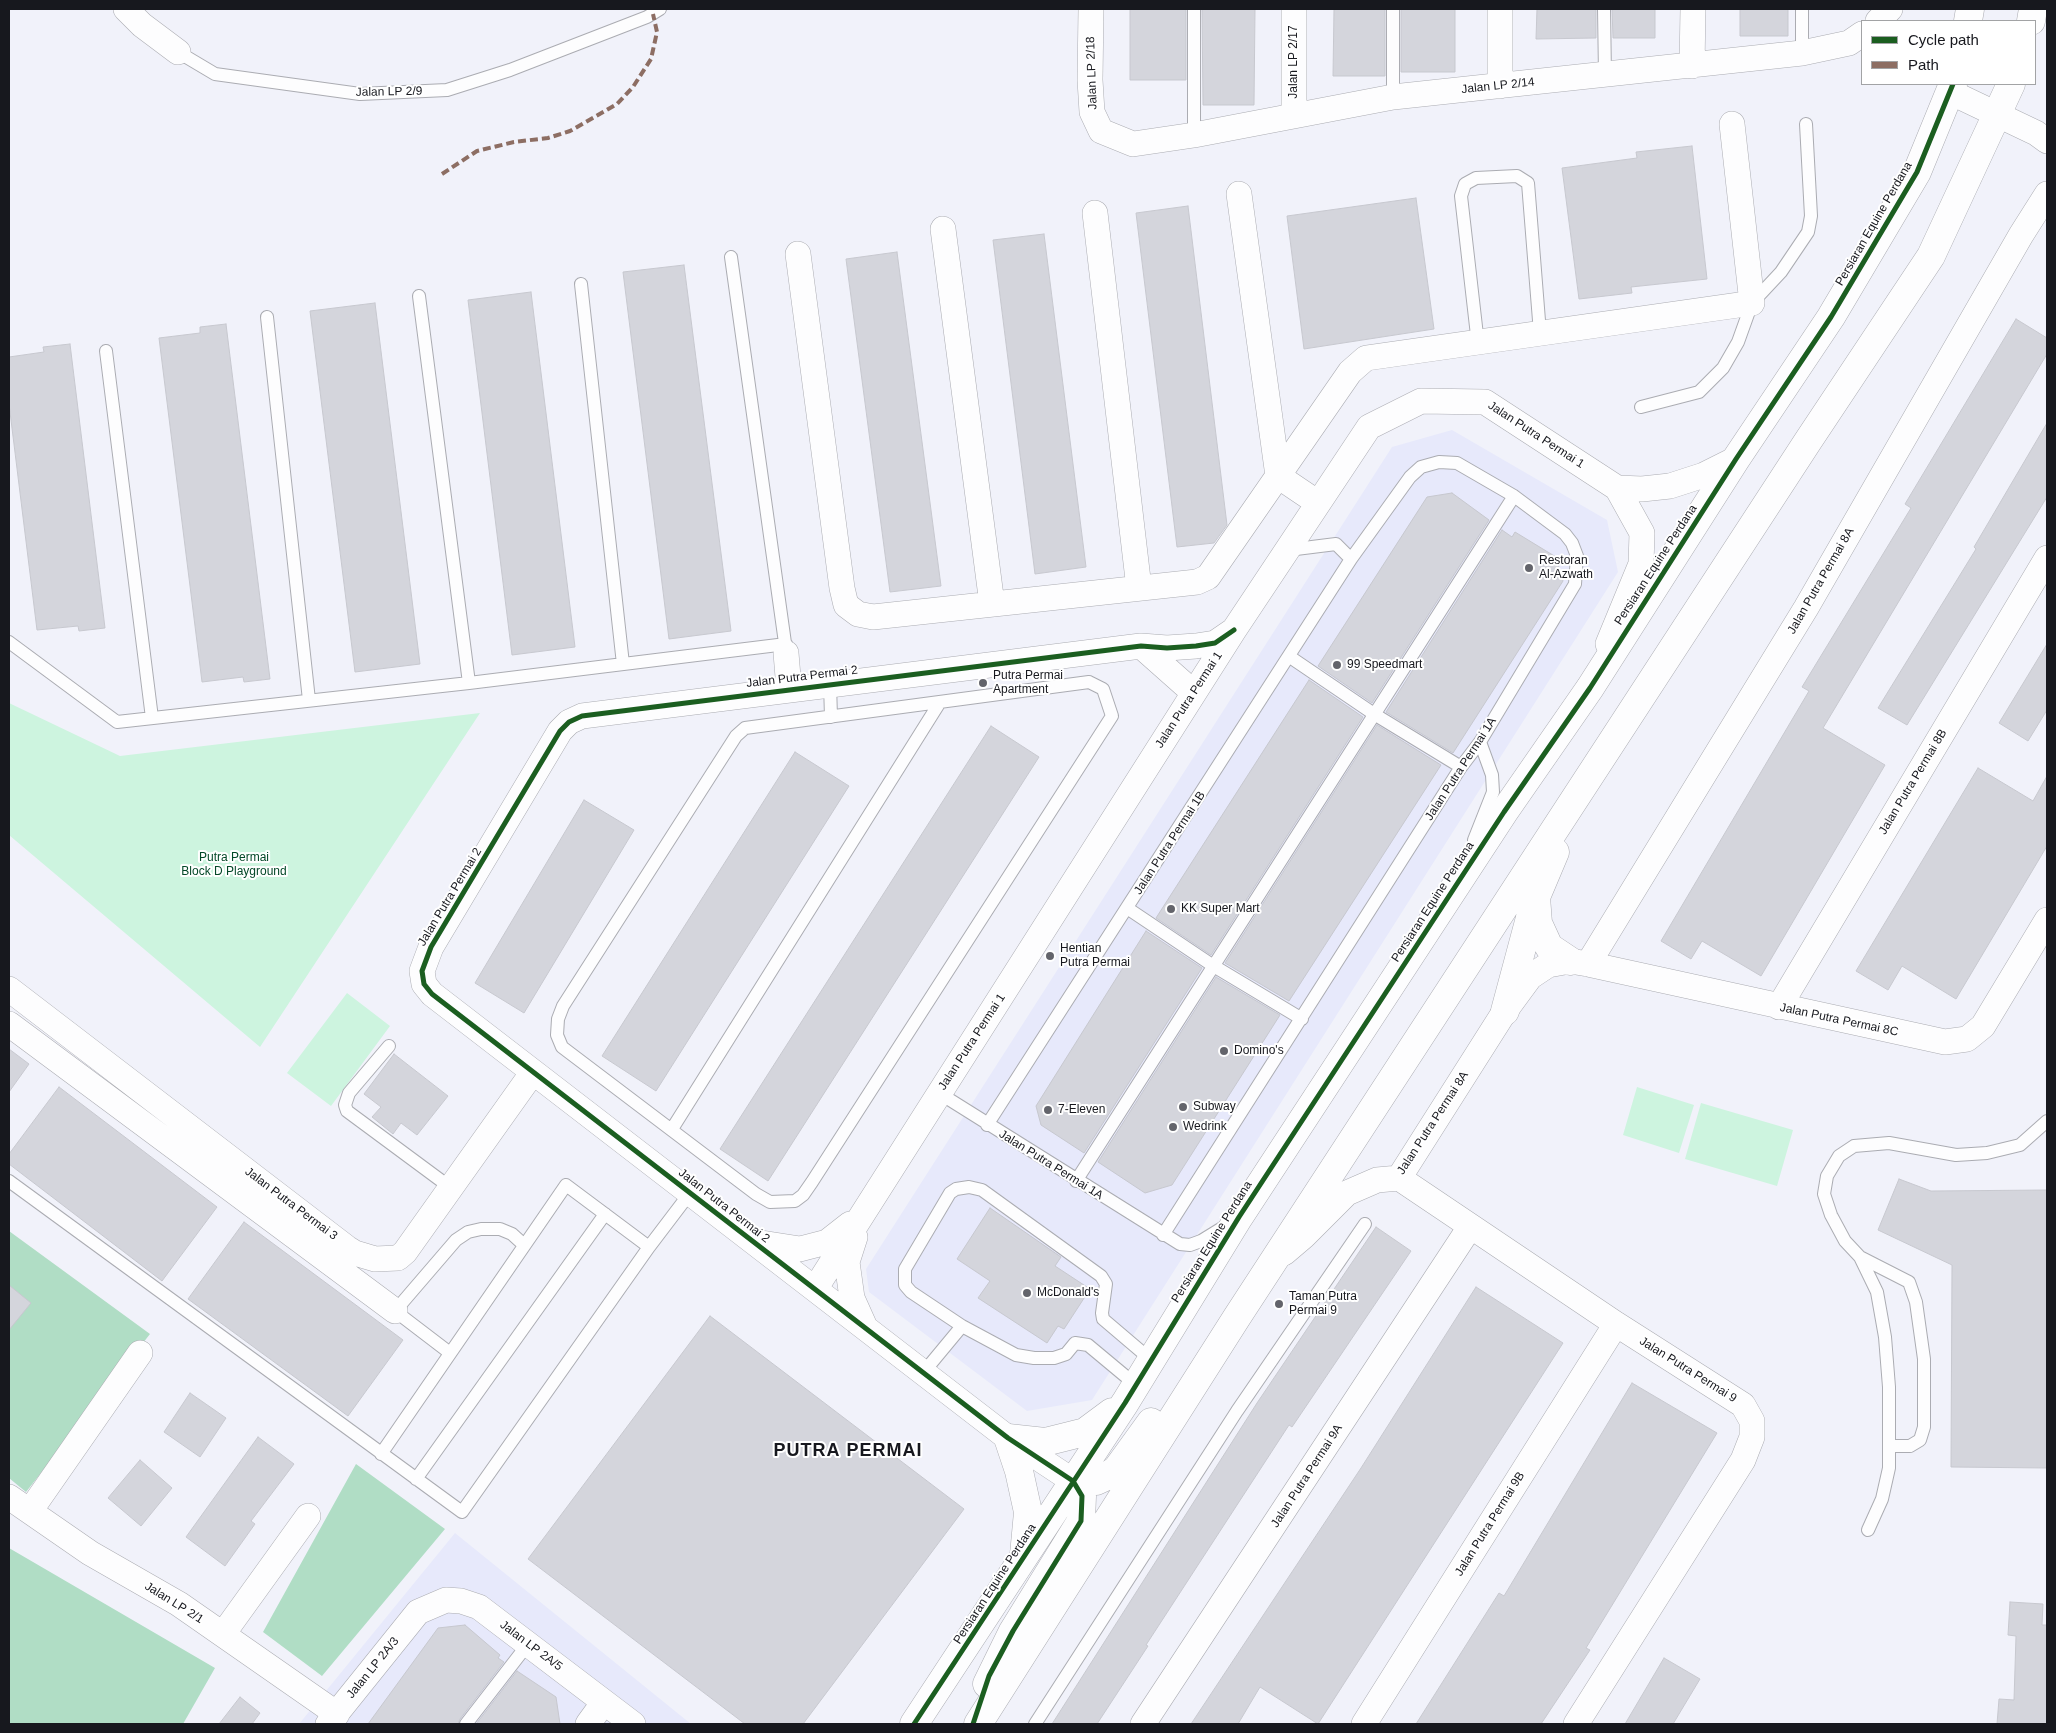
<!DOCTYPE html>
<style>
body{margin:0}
#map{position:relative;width:2056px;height:1733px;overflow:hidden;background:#f1f2fa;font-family:Arial,sans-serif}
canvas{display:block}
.frame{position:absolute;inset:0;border:10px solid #17181e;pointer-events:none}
.legend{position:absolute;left:1861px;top:20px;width:175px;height:65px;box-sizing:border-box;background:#fff;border:1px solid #a2a3a5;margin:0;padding:6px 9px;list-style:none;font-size:15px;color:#17181e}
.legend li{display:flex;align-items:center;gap:10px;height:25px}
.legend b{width:25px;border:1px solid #a2a3a5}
</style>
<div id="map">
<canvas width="2056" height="1733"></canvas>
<div class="frame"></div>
<ul class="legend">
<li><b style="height:6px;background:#1b5e20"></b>Cycle path</li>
<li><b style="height:6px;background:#8d6e63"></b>Path</li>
</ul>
</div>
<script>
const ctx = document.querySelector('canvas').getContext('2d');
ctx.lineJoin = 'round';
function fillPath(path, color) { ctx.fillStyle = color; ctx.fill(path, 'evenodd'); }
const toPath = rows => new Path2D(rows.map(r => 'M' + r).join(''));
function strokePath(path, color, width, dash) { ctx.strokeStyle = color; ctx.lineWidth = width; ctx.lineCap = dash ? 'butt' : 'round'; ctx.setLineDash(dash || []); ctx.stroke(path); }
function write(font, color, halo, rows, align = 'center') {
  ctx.font = font + ' Arial,sans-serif'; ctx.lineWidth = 4; ctx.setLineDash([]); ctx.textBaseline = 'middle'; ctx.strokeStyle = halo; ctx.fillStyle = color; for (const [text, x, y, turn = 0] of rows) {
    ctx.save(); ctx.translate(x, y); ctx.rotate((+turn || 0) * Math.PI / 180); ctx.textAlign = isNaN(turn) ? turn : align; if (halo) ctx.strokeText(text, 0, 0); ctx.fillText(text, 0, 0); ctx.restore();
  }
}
fillPath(toPath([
 [1452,430,1607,520,1618,572,1092,1400,1027,1411,869,1292,866,1269,1392,447],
 [455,1533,691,1724,299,1724]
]), '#e7e9fb');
fillPath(toPath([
 [9,703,120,756,480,713,260,1047,9,835],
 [347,993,390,1026,331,1106,287,1073],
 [1637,1087,1694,1105,1679,1153,1623,1135],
 [1701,1103,1793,1130,1777,1186,1685,1159]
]), '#cdf4df');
fillPath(toPath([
 [9,1231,150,1334,26,1492,9,1478],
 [356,1464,445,1529,322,1676,263,1632],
 [9,1548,215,1668,183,1724,9,1724]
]), '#b0ddc5');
const building = toPath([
 [1130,9,1186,9,1186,80,1130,80,1130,9],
 [1202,9,1255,9,1254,105,1203,105,1202,9],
 [1334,9,1385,9,1385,76,1333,76,1334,9],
 [1401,9,1455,9,1455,72,1401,72,1401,9],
 [1537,9,1596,9,1596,38,1536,39,1537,9],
 [1612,9,1655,9,1655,38,1613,38,1612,9],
 [1740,9,1788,9,1788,36,1740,36,1740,9],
 [1692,146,1707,279,1631,287,1632,293,1579,299,1562,168,1637,158,1636,152,1692,146],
 [1416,198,1434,329,1304,349,1287,216,1416,198],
 [1188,206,1227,525,1214,543,1177,547,1136,213,1188,206],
 [1044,234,1086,567,1035,574,993,240,1044,234],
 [897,252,941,586,890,592,846,259,897,252],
 [684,265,731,631,669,639,623,272,684,265],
 [531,292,575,647,512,655,468,300,531,292],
 [375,303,420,664,355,672,310,311,375,303],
 [2016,319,2047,338,2047,354,1823,728,1885,765,1761,976,1702,941,1691,959,1661,941,1809,691,1802,687,1911,508,1905,504,2016,319],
 [226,324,270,679,244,682,243,677,202,682,159,338,200,333,200,327,226,324],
 [70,344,105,628,79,631,78,626,37,630,9,404,9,357,44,352,43,347,70,344],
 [2047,423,2047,497,1907,725,1878,708,1976,549,1974,547,2047,423],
 [1452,493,1489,520,1372,703,1318,666,1427,497,1452,493],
 [1502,530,1512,537,1515,532,1556,557,1563,581,1453,753,1386,712,1502,530],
 [2047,644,2047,710,2028,741,1999,723,2047,644],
 [1309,680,1363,717,1211,955,1156,918,1309,680],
 [1377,725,1441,765,1289,1001,1225,963,1377,725],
 [991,726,1039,757,768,1181,720,1149,991,726],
 [795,752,849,786,656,1091,602,1056,795,752],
 [1978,768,2033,801,2047,776,2047,846,1956,999,1902,966,1888,990,1856,971,1978,768],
 [584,800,634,830,524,1013,475,983,584,800],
 [1146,931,1202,968,1084,1153,1041,1125,1036,1106,1146,931],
 [1216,977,1280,1015,1172,1185,1145,1193,1098,1162,1216,977],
 [9,1049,29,1064,9,1092,9,1049],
 [394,1054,448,1096,417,1135,401,1123,393,1134,372,1117,381,1107,364,1094,394,1054],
 [59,1087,217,1207,162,1281,9,1164,9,1154,59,1087],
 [1899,1179,1931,1191,2047,1190,2047,1468,1951,1467,1952,1265,1878,1230,1899,1179],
 [990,1208,1061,1257,1055,1266,1090,1289,1064,1329,1058,1326,1047,1343,978,1298,990,1281,957,1259,990,1208],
 [244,1222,403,1340,348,1416,188,1299,244,1222],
 [1376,1227,1411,1251,1292,1427,1289,1425,1146,1645,1148,1646,1097,1724,1052,1724,1257,1403,1376,1227],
 [9,1285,31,1303,9,1330,9,1285],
 [1476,1287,1563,1343,1318,1724,1260,1687,1238,1724,1191,1724,1361,1468,1476,1287],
 [710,1316,964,1509,803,1724,745,1724,528,1559,710,1316],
 [1632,1383,1717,1433,1586,1648,1590,1650,1541,1724,1416,1724,1499,1593,1504,1596,1632,1383],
 [190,1393,226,1418,200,1457,164,1432,190,1393],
 [258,1437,294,1464,251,1521,255,1524,225,1566,186,1537,258,1437],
 [140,1460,172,1488,141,1526,108,1498,140,1460],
 [2010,1602,2043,1604,2042,1625,2047,1625,2047,1724,1997,1724,1999,1699,2014,1700,2016,1636,2008,1635,2010,1602],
 [465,1625,500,1655,498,1658,504,1662,460,1719,458,1724,368,1724,438,1628,465,1625],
 [1664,1658,1700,1679,1673,1724,1625,1724,1664,1658],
 [517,1671,556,1697,560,1724,476,1724,517,1671],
 [240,1697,260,1713,252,1724,219,1724,240,1697]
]);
fillPath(building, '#d4d5dc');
strokePath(building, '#c7c8cf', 1);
const lane = toPath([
 [1194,9,1194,135],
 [1604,9,1605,75],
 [1802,9,1802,53],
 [178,52,215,74,360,94,447,90,510,70,647,17,660,9],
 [1393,97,1393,9],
 [731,257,786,650],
 [581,284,623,664],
 [419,296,469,683],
 [267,317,309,700],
 [1478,344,1461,196,1465,184,1476,178,1517,176,1528,183,1540,333],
 [106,351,152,718],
 [1641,407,1699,392,1723,368,1738,342,1752,303,1781,272,1808,232,1811,216,1806,124],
 [1288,550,1336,544,1351,559],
 [9,642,117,722,469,683,786,644],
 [1290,657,1374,714,1461,767],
 [1089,682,1103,689,1112,716,812,1182,803,1195,795,1201,770,1202,756,1194,562,1047,557,1035,558,1019,563,1006,736,736,745,728,1089,682],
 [830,684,831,717],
 [1474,840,1493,792,1492,775,1480,742],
 [1127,908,1212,965,1302,1019],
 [389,1046,349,1093,345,1105,347,1111,451,1188],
 [939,1093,1180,1244,1190,1245,1201,1241,1227,1225],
 [987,1125,1351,559,1410,477,1421,467,1439,462,1457,463,1514,496,1565,534,1572,543,1577,556,1575,584,1480,742,1461,767,1163,1235],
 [672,1129,940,702],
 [9,1181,462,1512,649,1247,690,1193],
 [1076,1181,1514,496],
 [1860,1257,1845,1241,1831,1215,1824,1194,1827,1176,1839,1156,1854,1146,1889,1143,1956,1155,1987,1153,2020,1145,2047,1121],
 [962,1326,1016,1355,1034,1358,1054,1358,1066,1354,1075,1343,1088,1345,1136,1385],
 [450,1353,395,1311,456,1240,468,1232,481,1229,500,1229,512,1234,524,1245],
 [923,1373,962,1326,911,1292,905,1285,905,1269,950,1193,956,1189,969,1187,982,1190,1101,1276,1106,1284,1102,1313,1103,1319,1150,1359],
 [381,1454,566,1185,649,1247],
 [416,1479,605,1214],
 [1868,1530,1882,1499,1889,1468,1889,1387,1885,1337,1877,1292,1860,1257,1909,1282,1916,1302,1924,1359,1924,1427,1920,1440,1910,1446,1889,1446],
 [466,1724,528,1644],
 [1035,1724,1237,1411,1365,1224]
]);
const street = toPath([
 [126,9,142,25,178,52],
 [1091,9,1090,80,1092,112,1101,131,1133,144,1194,135,1393,97,1802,53,1849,43,1862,34],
 [1878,21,1890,9],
 [1692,66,1693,9],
 [1500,86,1500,9],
 [1950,92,2036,133,2047,141],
 [1294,116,1294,9],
 [1239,194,1278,476,1318,503],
 [1095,213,1139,588],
 [943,229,992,604],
 [798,254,842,588,846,605,858,614,873,617,1197,582,1208,577,1350,372,1366,358,1752,303,1732,124],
 [1617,488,1642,489,1670,486,1704,475,1736,459],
 [1141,646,1194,693],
 [786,653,789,689],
 [1588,964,1806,608,2021,235,2047,194],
 [9,989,347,1248,355,1253,375,1259,398,1258,405,1252,533,1072],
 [1779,1007,2047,558],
 [9,1024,395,1311],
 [1399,1178,1505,1011,1530,977,1548,965,1570,961,1588,964,1945,1042,1967,1039,1983,1026,2047,920],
 [1399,1178,1616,1324,1743,1405,1752,1421,1752,1437,1743,1460,1576,1724],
 [855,1237,847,1262,852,1298,865,1327],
 [755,1242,800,1249,827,1242,850,1224],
 [1284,1253,1304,1236,1347,1193,1377,1180,1399,1178],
 [815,1289,1234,630,1369,427,1421,401,1485,402,1617,488,1642,533,1641,564,1608,644],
 [1073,1481,1008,1438,432,994,424,984,422,971,431,947,560,731,569,722,582,716,1141,646,1167,648,1196,646,1215,643,1234,630],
 [9,1497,90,1553,179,1604,337,1714],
 [30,1511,140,1353],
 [223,1634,308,1516],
 [328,1724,418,1612,446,1600,461,1601,479,1607,633,1724],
 [588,1724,604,1702],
 [1143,1724,1470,1227],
 [1364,1724,1616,1324]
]);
const secondary = toPath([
 [1968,21,1970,9],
 [2031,21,2033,9],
 [1555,852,1536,897,1538,923,1549,947,1570,961],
 [1505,1011,1534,903],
 [1073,1481,1096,1481,1109,1475,1117,1469,1151,1422],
 [1024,1555,1028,1512,1019,1471,1008,1438,1045,1442,1085,1432,1112,1412],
 [987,1684,1013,1631,1081,1521,1082,1496,1073,1481],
 [914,1724,1125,1403,1239,1217,1504,812,1590,688,1736,459,1831,317,1917,172,1953,84],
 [978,1724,1237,1317,1808,441,1931,256,2011,84]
]);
strokePath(lane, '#abacb2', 14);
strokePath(street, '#abacb2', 26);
strokePath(secondary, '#abacb2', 29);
strokePath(lane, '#fdfdfe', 12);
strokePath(street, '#fdfdfe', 25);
strokePath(secondary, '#fdfdfe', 28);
strokePath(toPath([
 [442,174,477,151,514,142,548,138,570,131,617,104,633,87,651,59,657,32,653,14]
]), '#8d6e63', 4, [8, 4]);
strokePath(toPath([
 [914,1724,1125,1403,1239,1217,1504,812,1590,688,1736,459,1831,317,1917,172,1953,84],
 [973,1724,989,1676,1013,1631,1081,1521,1082,1496,1073,1481,1008,1438,432,994,424,984,422,971,431,947,560,731,569,722,582,716,1141,646,1167,648,1196,646,1215,643,1234,630]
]), '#1b5e20', 5);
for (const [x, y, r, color] of [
 [1529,568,5,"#63646b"],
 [1337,665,5,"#63646b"],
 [983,683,5,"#63646b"],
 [1171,909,5,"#63646b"],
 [1050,956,5,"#63646b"],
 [1224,1051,5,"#63646b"],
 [1183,1107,5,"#63646b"],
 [1048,1110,5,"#63646b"],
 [1173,1127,5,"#63646b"],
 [1027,1293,5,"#63646b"],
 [1279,1304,5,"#63646b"]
]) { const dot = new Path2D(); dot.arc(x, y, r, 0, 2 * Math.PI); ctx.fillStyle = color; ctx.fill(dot); strokePath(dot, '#fff', 2); }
write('12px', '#17181e', '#fff', [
 ["Jalan LP 2/17",1294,62,-90],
 ["Jalan LP 2/18",1092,73,-92],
 ["Jalan LP 2/14",1498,86,-6],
 ["Jalan LP 2/9",389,92,-1],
 ["Persiaran Equine Perdana",1874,224,-60],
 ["Jalan Putra Permai 1",1536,435,33],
 ["Persiaran Equine Perdana",1656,565,-57],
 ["Jalan Putra Permai 8A",1821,581,-60],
 ["Jalan Putra Permai 2",802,677,-7],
 ["Jalan Putra Permai 1",1189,700,-57],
 ["Jalan Putra Permai 1A",1461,769,-57],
 ["Jalan Putra Permai 8B",1913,782,-59],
 ["Jalan Putra Permai 1B",1170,843,-57],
 ["Jalan Putra Permai 2",450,897,-59],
 ["Persiaran Equine Perdana",1433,902,-57],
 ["Jalan Putra Permai 8C",1839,1020,12],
 ["Jalan Putra Permai 1",972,1042,-57],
 ["Jalan Putra Permai 8A",1433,1123,-57],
 ["Jalan Putra Permai 1A",1051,1165,32],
 ["Jalan Putra Permai 3",291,1204,37],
 ["Jalan Putra Permai 2",724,1206,38],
 ["Persiaran Equine Perdana",1212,1242,-58],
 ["Jalan Putra Permai 9",1688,1370,32],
 ["Jalan Putra Permai 9A",1307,1476,-57],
 ["Jalan Putra Permai 9B",1490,1524,-58],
 ["Persiaran Equine Perdana",995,1584,-57],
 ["Jalan LP 2/1",174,1603,32],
 ["Jalan LP 2A/5",531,1646,37],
 ["Jalan LP 2A/3",373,1668,-51]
]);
write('12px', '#17181e', '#fff', [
 ["Restoran",1539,561],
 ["Al-Azwath",1539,575],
 ["99 Speedmart",1347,665],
 ["Putra Permai",993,676],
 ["Apartment",993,690],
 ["KK Super Mart",1181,909],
 ["Hentian",1060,949],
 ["Putra Permai",1060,963],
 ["Domino's",1234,1051],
 ["Subway",1193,1107],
 ["7-Eleven",1058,1110],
 ["Wedrink",1183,1127],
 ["McDonald's",1037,1293],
 ["Taman Putra",1289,1297],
 ["Permai 9",1289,1311]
], 'left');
write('12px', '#044828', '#fff', [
 ["Putra Permai",234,858],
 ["Block D Playground",234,872]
]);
ctx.letterSpacing = '1px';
write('bold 18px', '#17181e', '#fff', [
 ["PUTRA PERMAI",848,1451]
]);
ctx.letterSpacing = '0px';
</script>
